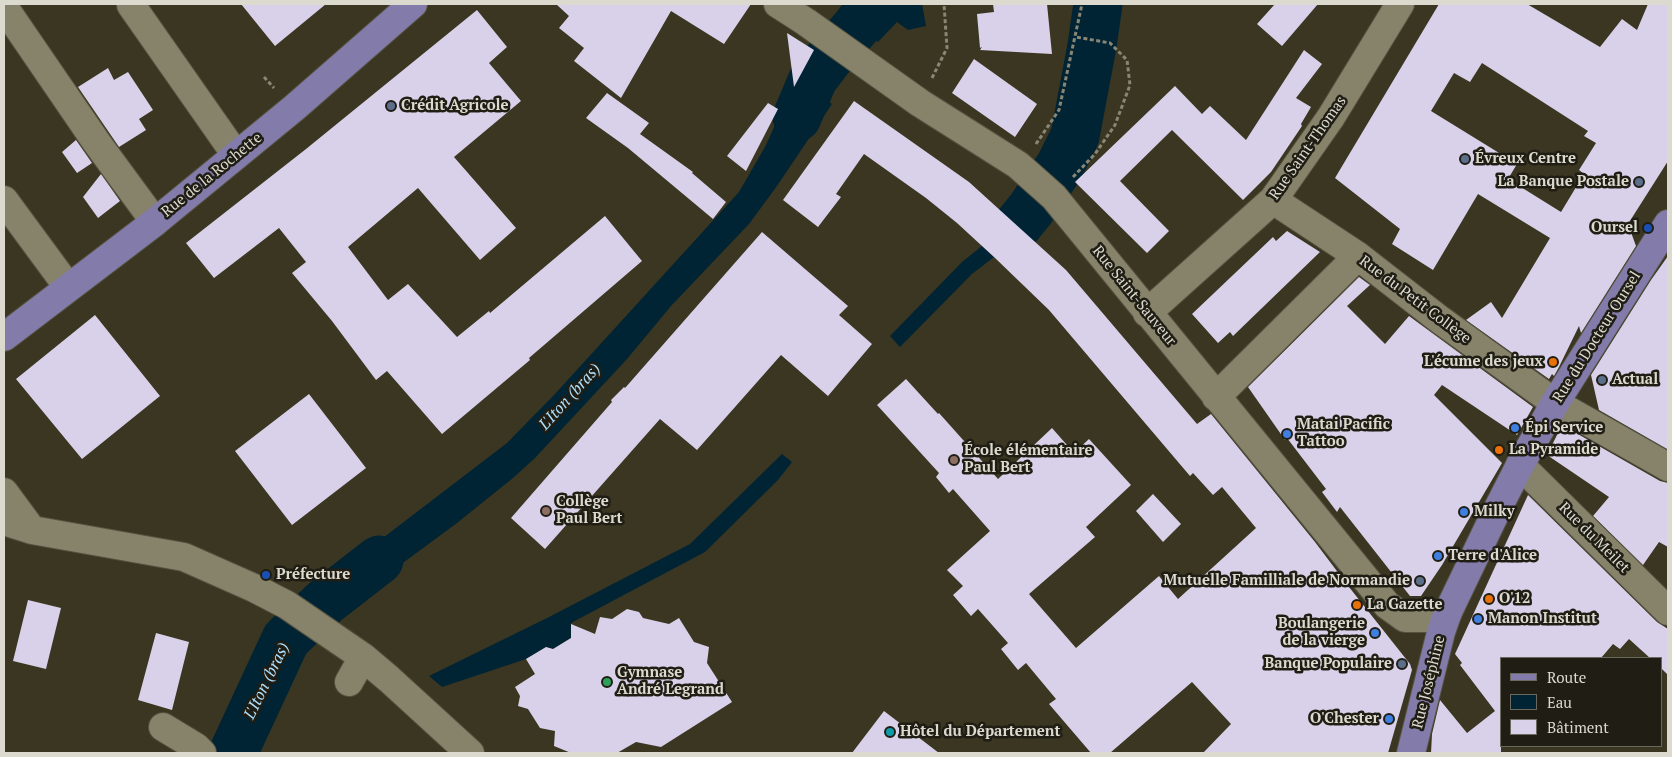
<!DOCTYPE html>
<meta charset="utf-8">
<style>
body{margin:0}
#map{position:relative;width:1672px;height:757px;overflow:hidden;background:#3a3621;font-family:"PT Serif",serif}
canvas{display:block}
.frame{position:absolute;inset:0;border:5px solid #dcdace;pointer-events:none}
.legend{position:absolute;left:1500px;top:657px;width:162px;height:90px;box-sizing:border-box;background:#1f1d14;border:1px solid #6b695e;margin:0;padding:6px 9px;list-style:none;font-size:15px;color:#dcdace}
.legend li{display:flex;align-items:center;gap:10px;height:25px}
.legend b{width:25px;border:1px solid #6b695e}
</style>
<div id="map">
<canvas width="1672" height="757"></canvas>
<div class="frame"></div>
<ul class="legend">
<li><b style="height:6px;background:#837baa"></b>Route</li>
<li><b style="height:14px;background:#012434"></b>Eau</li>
<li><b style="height:14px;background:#d8d1e9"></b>Bâtiment</li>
</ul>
</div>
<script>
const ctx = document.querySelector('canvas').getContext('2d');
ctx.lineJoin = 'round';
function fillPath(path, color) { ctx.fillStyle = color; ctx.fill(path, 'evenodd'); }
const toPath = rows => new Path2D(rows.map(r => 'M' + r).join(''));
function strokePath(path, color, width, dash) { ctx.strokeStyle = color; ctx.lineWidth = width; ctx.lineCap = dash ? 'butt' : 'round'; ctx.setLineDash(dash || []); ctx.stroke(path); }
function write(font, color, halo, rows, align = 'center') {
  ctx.font = font + ' "PT Serif",serif'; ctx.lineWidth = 5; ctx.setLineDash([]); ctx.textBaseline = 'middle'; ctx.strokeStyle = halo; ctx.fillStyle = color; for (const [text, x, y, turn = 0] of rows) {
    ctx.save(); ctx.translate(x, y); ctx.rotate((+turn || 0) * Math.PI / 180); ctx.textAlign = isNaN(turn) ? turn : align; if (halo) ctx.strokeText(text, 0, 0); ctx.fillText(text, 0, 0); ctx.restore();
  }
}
fillPath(toPath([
 [845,4,922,4,926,26,908,30,897,22,878,42,839,15],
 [1090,4,1108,4,1099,36,1084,33],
 [1084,45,1097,47,1096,66,1078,162,1069,172,1047,157,1054,148,1069,118,1083,60],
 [814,50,837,63,825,80,818,94,832,104,777,186,749,224,671,306,627,359,535,458,513,478,457,523,339,610,311,593,507,443,554,395,739,192,765,147,780,114],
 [1023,202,1040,217,1025,232,1010,218],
 [982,246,994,257,972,274,900,347,890,336,962,262],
 [782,454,792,462,778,480,705,552,571,623,571,638,553,649,546,647,526,659,442,687,429,676,549,617,690,544],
 [268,629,303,650,275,687,247,750,225,729,236,710,263,652]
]), '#012434');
strokePath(toPath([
 [797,117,813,79,829,58,856,27,873,4],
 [1018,225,1031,209,1060,166,1075,136,1092,46,1098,4],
 [233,753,286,639,325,602,379,560]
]), '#012434', 49);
fillPath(toPath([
 [241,4,326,4,275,46],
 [556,4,751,4,724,44,671,11,621,98,574,61,584,48,559,28,569,16],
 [993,4,1047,4,1052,54,980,50,982,47,980,48,977,14,994,12],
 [1275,4,1318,4,1282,46,1257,24],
 [1439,4,1527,4,1600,47,1622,19,1637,30,1648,4,1668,4,1668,161,1628,224,1636,246,1581,333,1579,326,1559,367,1554,376,1552,374,1549,379,1466,320,1491,302,1502,318,1550,238,1478,194,1433,270,1392,244,1400,229,1335,178],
 [1482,63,1588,131,1584,136,1596,143,1579,170,1584,174,1561,212,1508,179,1517,164,1431,111,1454,73,1470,82],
 [477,10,507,47,489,63,521,101,454,157,516,228,480,260,418,188,348,247,388,300,408,284,457,337,489,311,490,313,605,216,642,261,529,358,530,360,442,434,387,371,376,380,332,321,292,273,306,262,279,228,214,278,186,243,306,149],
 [787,33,814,50,794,87],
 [1304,50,1322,64,1296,98,1311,107,1301,124,1302,126,1271,172,1243,200,1172,130,1120,181,1169,231,1147,253,1075,182,1175,86,1202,114,1210,106,1246,140],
 [974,59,1037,104,1015,137,952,93],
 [108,68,114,80,128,72,153,110,139,119,146,130,119,147,78,87],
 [607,93,649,123,640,134,693,172,692,173,726,202,713,219,628,148,586,118],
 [854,101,969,182,1066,270,1197,424,1211,414,1315,542,1349,587,1410,664,1412,670,1388,753,1203,753,1231,724,1192,682,1110,753,1091,753,1049,704,1056,699,1026,663,1018,670,1001,649,1008,643,978,609,971,616,953,595,963,586,947,570,990,531,953,489,949,493,936,477,939,473,877,405,906,379,938,414,939,413,998,479,1052,428,1074,453,1089,439,1131,485,1086,527,1095,537,1029,594,1076,648,1159,576,1178,599,1256,528,1222,487,1213,495,1193,473,1190,476,1049,310,994,257,957,223,926,198,864,154,836,194,841,197,818,227,783,200],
 [768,103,778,109,746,171,727,156],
 [76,140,92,163,77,173,62,152],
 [101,174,120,201,98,218,83,197],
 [1287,231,1320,252,1233,336,1230,332,1218,343,1192,314,1273,237,1276,241],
 [762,232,848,306,839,315,872,344,828,396,781,355,697,450,660,419,545,549,511,518,612,402,611,400,624,387,625,388],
 [1668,256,1668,447,1667,449,1599,410,1591,375,1651,280],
 [1359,277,1370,285,1347,306,1385,344,1409,316,1533,407,1517,435,1442,385,1434,395,1502,463,1442,565,1421,596,1410,596,1340,507,1337,512,1322,492,1326,489,1287,438,1285,440,1248,387],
 [95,315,160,396,82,459,16,379],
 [309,394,366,468,292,525,235,451],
 [1562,425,1660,481,1668,483,1668,547,1659,542,1643,565,1593,516,1609,497,1547,455],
 [1153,494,1181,524,1163,542,1136,511],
 [1528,495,1657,622,1668,629,1668,675,1661,668,1661,658,1650,658,1629,639,1620,649,1613,644,1601,658,1501,658,1501,753,1431,753,1432,734,1440,700,1467,733,1495,711,1460,665,1462,663,1455,654],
 [28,600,61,608,46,669,13,661],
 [627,609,639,612,643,618,669,624,679,618,694,642,709,647,707,663,732,702,661,747,636,742,617,753,571,753,554,746,555,731,540,728,528,709,518,706,520,696,515,687,535,674,526,659,546,647,553,649,571,638,571,624,595,634,600,617,612,619],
 [156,633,189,642,172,710,138,700],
 [884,711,939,753,852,753]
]), '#d8d1e9');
const minor = toPath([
 [778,4,806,22,920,103,1018,165,1054,197,1387,605,1405,618,1431,618,1448,612],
 [131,5,236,155],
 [4,7,97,143,155,222],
 [4,200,68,287],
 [1273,200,1358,256,1439,319,1555,403,1668,467],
 [1147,313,1273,200,1331,117,1400,4],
 [1216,397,1358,256],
 [1520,465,1668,611],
 [4,492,32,530],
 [4,521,32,530,184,557,254,588,287,605,363,657,389,679,470,753],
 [349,682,363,657],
 [163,727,196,747,202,753]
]);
const major = toPath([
 [4,337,155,222,294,108,413,4],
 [1411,753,1441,632,1448,612,1495,514,1520,465,1555,403,1668,224]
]);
strokePath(minor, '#555240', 30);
strokePath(major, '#555240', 30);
strokePath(toPath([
 [264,77,274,88],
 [932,78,947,48,944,4],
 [1036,144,1059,110,1082,4],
 [1073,177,1095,154,1115,125,1130,85,1127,60,1110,43,1076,37]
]), '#898675', 3, [4, 2.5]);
strokePath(minor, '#87836b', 28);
strokePath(major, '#837baa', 28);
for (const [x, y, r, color] of [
 [391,106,5,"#5c6f8a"],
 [1465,159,5,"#5c6f8a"],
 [1639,182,5,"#5c6f8a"],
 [1648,228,5,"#1a4fb4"],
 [1553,362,5,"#e8710a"],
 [1602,380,5,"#5c6f8a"],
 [1515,428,5,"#3f7fe0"],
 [1287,434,5,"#3f7fe0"],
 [1499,450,5,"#e8710a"],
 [954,460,5,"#8d6e63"],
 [546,511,5,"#8d6e63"],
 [1464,512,5,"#3f7fe0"],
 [1438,556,5,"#3f7fe0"],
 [266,575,5,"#1a4fb4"],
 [1420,581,5,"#5c6f8a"],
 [1489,599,5,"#e8710a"],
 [1357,605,5,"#e8710a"],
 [1478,619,5,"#3f7fe0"],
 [1375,633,5,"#3f7fe0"],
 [1402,664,5,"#5c6f8a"],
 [607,682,5,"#2e9e5b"],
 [1389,719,5,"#3f7fe0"],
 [890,732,5,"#0f9aa8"]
]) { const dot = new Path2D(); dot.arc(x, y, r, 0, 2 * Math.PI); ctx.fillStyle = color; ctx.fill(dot); strokePath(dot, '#1f1d14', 2); }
write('bold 15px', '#dcdace', '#1f1d14', [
 ["Crédit Agricole",401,106],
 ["Évreux Centre",1475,159],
 ["La Banque Postale",1629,182,"right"],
 ["Oursel",1638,228,"right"],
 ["L'écume des jeux",1543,362,"right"],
 ["Actual",1612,380],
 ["Matai Pacific",1297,425],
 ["Tattoo",1297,442],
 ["Épi Service",1525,428],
 ["La Pyramide",1509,450],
 ["École élémentaire",964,451],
 ["Paul Bert",964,468],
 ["Collège",556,502],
 ["Paul Bert",556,519],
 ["Milky",1474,512],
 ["Terre d'Alice",1448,556],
 ["Préfecture",276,575],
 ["Mutuelle Familliale de Normandie",1410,581,"right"],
 ["O'12",1499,599],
 ["La Gazette",1367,605],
 ["Manon Institut",1488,619],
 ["Boulangerie",1365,624,"right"],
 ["de la vierge",1365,641,"right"],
 ["Banque Populaire",1392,664,"right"],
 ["Gymnase",617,673],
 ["André Legrand",617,690],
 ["O'Chester",1379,719,"right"],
 ["Hôtel du Département",900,732]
], 'left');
write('15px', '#dcdace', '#1f1d14', [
 ["Rue Saint-Thomas",1308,148,-55],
 ["Rue de la Rochette",212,175,-39],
 ["Rue Saint-Sauveur",1134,296,51],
 ["Rue du Petit Collège",1415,300,37],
 ["Rue du Docteur Oursel",1597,337,-58],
 ["Rue du Meilet",1594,538,45],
 ["Rue Joséphine",1429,682,-76]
]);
write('italic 16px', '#ade1ff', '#1f1d14', [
 ["L'Iton (bras)",570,397,-48],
 ["L'Iton (bras)",267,681,-64]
]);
</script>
